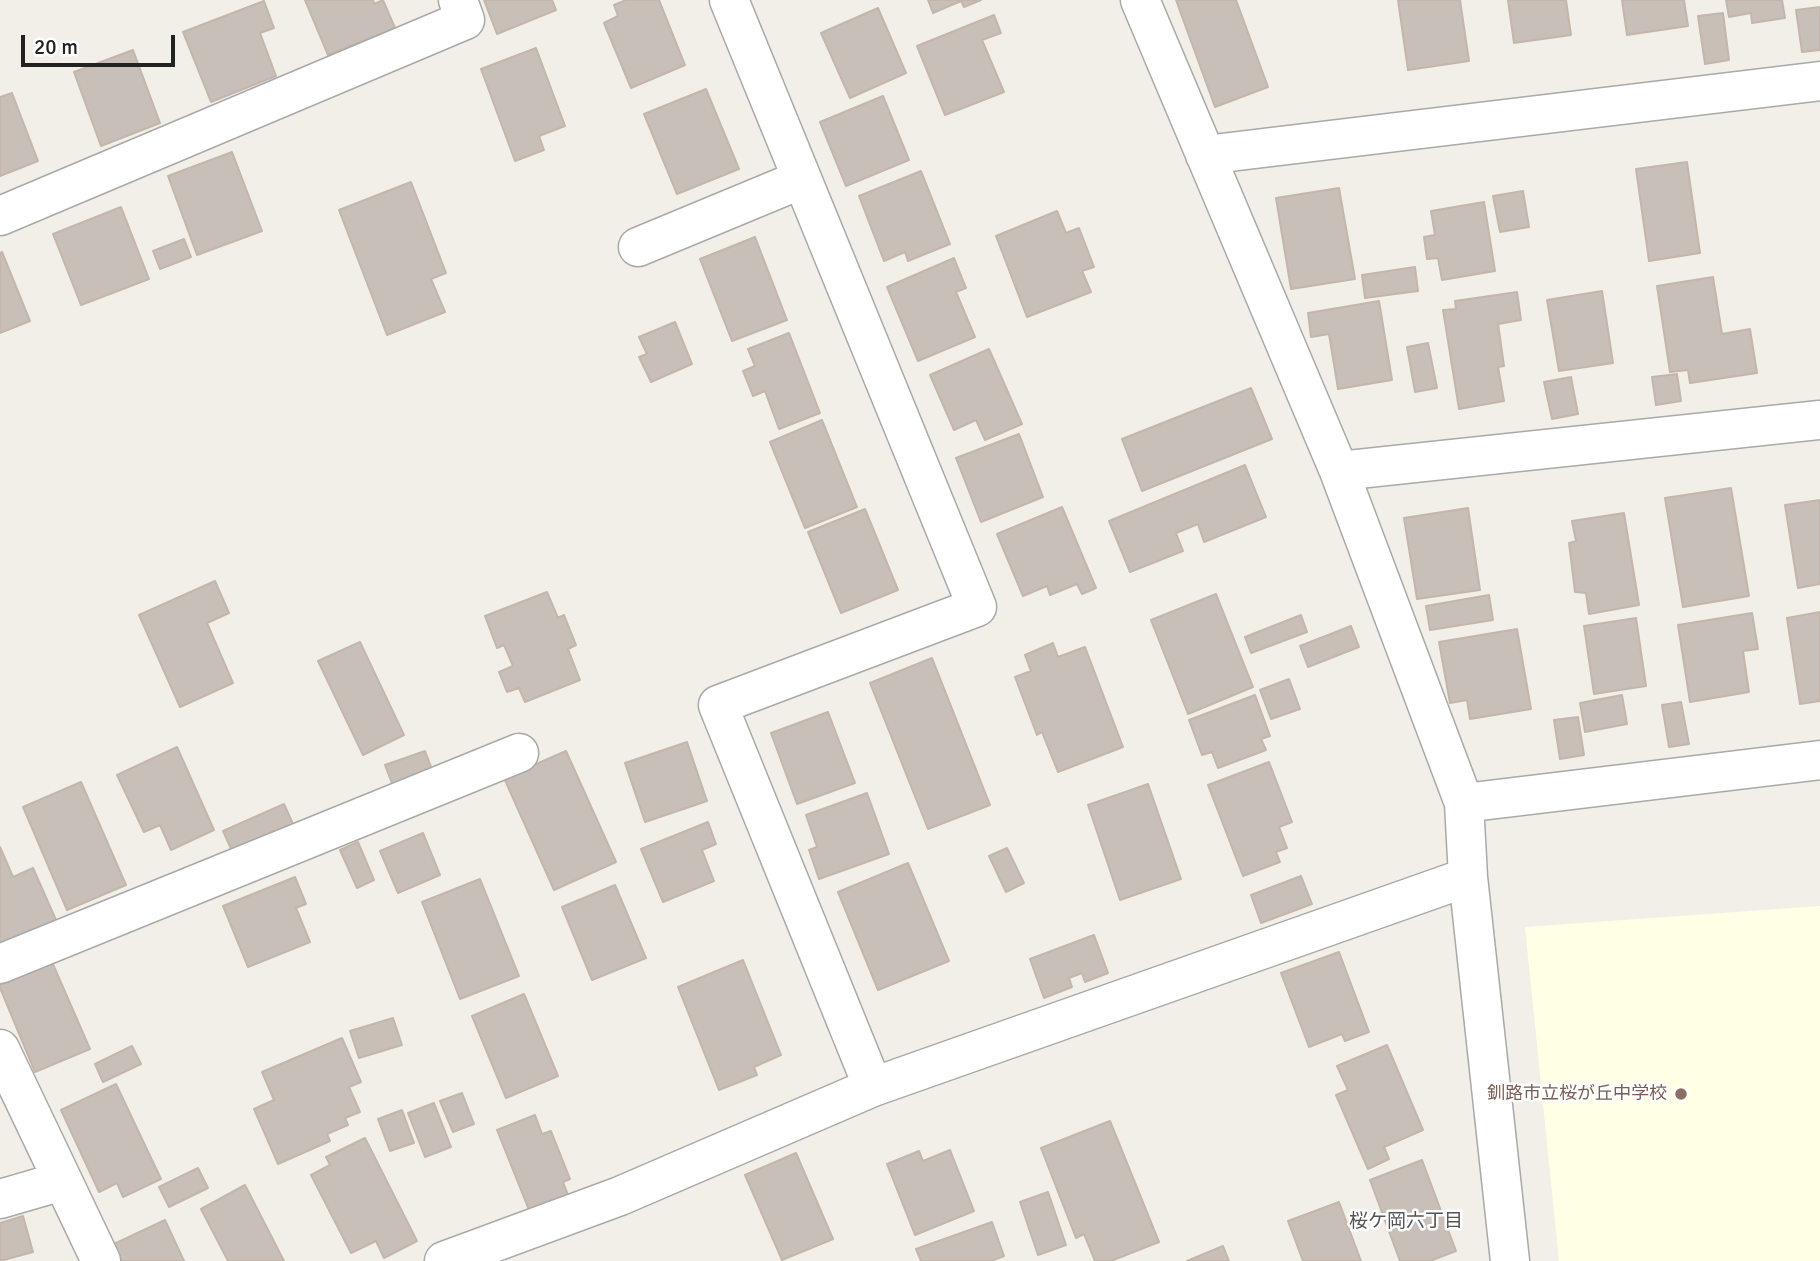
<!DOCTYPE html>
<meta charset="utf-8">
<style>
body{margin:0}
#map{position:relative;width:1820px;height:1261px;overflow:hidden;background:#f2efe9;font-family:Signika,sans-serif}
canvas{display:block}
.scale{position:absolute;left:21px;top:35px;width:154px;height:32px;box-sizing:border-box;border:4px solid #222;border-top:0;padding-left:9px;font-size:21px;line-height:24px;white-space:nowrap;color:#222;-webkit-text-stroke:5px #fff;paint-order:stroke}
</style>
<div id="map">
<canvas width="1820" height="1261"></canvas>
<div class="scale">20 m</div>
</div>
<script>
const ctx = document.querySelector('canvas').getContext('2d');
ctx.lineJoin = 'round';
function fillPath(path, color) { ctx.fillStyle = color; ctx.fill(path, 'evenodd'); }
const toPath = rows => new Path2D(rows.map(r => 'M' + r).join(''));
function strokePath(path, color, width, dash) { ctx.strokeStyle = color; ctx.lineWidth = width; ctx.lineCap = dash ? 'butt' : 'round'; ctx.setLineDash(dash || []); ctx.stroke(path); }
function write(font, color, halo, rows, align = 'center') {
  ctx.font = font + ' Signika,"Noto Sans JP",sans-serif'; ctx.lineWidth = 5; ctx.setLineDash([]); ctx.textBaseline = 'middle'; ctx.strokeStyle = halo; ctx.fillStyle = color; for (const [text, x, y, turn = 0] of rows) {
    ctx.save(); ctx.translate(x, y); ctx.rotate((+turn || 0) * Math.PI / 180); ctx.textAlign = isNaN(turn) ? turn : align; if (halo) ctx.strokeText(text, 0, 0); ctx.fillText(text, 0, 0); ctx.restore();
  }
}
fillPath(toPath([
 [1820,906,1820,1261,1559,1261,1525,927]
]), '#ffffe5');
const building = toPath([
 [305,0,373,0,374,4,383,0,395,28,328,55,305,0],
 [484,0,552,0,556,10,497,34,484,0],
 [626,0,659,0,685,65,631,88,604,23,618,16,614,5,626,0],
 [928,0,981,0,964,7,961,1,933,13,928,0],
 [1176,0,1236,0,1268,87,1215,107,1176,0],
 [1398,0,1460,0,1469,61,1408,70,1398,0],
 [1508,0,1566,0,1571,35,1514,43,1508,0],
 [1622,0,1684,0,1688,26,1627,35,1622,0],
 [1726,0,1782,0,1785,18,1752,23,1751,13,1729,17,1726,0],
 [264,1,274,28,260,33,276,76,211,102,183,32,264,1],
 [1820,7,1820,50,1802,52,1796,10,1820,7],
 [878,8,906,73,850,98,821,33,878,8],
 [1723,13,1729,60,1705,64,1698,16,1723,13],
 [994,15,1001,33,982,40,1004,92,945,115,917,46,994,15],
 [536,48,565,126,539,136,544,150,515,161,481,69,536,48],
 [133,50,160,123,101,146,74,72,133,50],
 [706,89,739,169,677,194,644,114,706,89],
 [12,93,38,161,0,176,0,97,12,93],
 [883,96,909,160,846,186,820,122,883,96],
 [232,152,262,231,197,255,168,176,232,152],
 [1687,162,1700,253,1649,261,1636,169,1687,162],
 [921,171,950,244,908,261,905,252,884,261,859,196,921,171],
 [411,182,446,273,431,279,445,312,387,335,339,210,411,182],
 [1339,188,1355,279,1291,289,1276,198,1339,188],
 [1523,191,1529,227,1500,232,1493,196,1523,191],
 [1484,202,1495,271,1442,280,1438,258,1427,259,1424,237,1435,235,1431,211,1484,202],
 [121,207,149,279,81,305,53,234,121,207],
 [1057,211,1066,233,1079,228,1094,267,1082,271,1091,292,1027,317,996,236,1057,211],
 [755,237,787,320,732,341,700,259,755,237],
 [184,239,191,257,160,269,153,251,184,239],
 [2,252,30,321,0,333,0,253,2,252],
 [954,258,966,288,956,292,975,337,918,361,887,287,954,258],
 [1415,267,1418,291,1365,298,1362,275,1415,267],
 [1713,277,1722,334,1750,329,1757,373,1690,383,1688,370,1670,372,1657,286,1713,277],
 [1602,291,1613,363,1559,371,1547,300,1602,291],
 [1517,292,1521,320,1498,324,1504,366,1498,367,1504,401,1459,409,1443,310,1456,309,1455,301,1517,292],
 [1379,301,1392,380,1338,389,1329,334,1311,337,1308,313,1379,301],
 [675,322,692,364,651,382,639,357,647,354,639,337,675,322],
 [789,333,820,413,779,429,765,391,753,396,743,371,755,366,748,349,789,333],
 [1428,343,1437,388,1415,392,1407,347,1428,343],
 [989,349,1022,424,985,440,976,420,954,430,930,375,989,349],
 [1677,374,1681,401,1656,405,1652,377,1677,374],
 [1571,377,1578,414,1552,419,1544,382,1571,377],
 [1251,388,1272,439,1142,491,1122,439,1251,388],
 [822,420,857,507,805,528,770,442,822,420],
 [1019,434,1043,497,981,522,956,458,1019,434],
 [1245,465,1266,517,1204,542,1198,524,1176,533,1183,551,1130,572,1109,521,1245,465],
 [1731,488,1749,596,1683,607,1665,498,1731,488],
 [1820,500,1820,584,1798,588,1785,505,1820,500],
 [1062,507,1096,588,1082,594,1077,584,1050,595,1047,586,1023,596,997,534,1062,507],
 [1468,508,1480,590,1417,599,1404,518,1468,508],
 [865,509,898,590,841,613,808,532,865,509],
 [1624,513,1639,605,1589,614,1586,593,1575,592,1569,543,1576,541,1572,521,1624,513],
 [215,581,229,613,207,623,233,683,180,707,139,615,215,581],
 [547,592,558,618,564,615,576,645,568,649,580,680,525,702,519,688,507,692,499,672,513,666,504,645,497,648,485,616,547,592],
 [1216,594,1253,687,1188,714,1151,620,1216,594],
 [1489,595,1493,620,1430,630,1426,606,1489,595],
 [1820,612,1820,701,1800,704,1787,618,1820,612],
 [1752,613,1758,649,1743,651,1749,692,1690,702,1678,625,1752,613],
 [1301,615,1307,632,1251,653,1245,637,1301,615],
 [1636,618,1646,686,1594,694,1584,626,1636,618],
 [1351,626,1359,647,1308,667,1300,646,1351,626],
 [1517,629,1531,709,1470,719,1467,700,1450,703,1439,642,1517,629],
 [360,642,404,735,363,755,318,661,360,642],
 [1053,643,1058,657,1085,647,1123,747,1058,772,1042,732,1037,735,1015,677,1031,671,1025,655,1053,643],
 [932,658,990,805,928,829,870,683,932,658],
 [1289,679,1300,709,1271,719,1260,690,1289,679],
 [1255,695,1270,736,1261,739,1266,750,1218,768,1212,752,1202,755,1189,720,1255,695],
 [1622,695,1627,724,1585,732,1580,703,1622,695],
 [1681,702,1689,744,1669,747,1662,705,1681,702],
 [828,712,855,783,797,804,771,733,828,712],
 [1578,717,1584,755,1560,759,1554,720,1578,717],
 [687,742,707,801,645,822,625,763,687,742],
 [177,747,214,830,171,850,160,825,144,832,117,775,177,747],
 [425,751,433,772,393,786,385,765,425,751],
 [566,751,616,862,554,890,504,778,566,751],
 [1269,762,1292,822,1279,827,1287,848,1276,852,1280,862,1243,876,1208,785,1269,762],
 [81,782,126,885,67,910,23,807,81,782],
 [1148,784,1181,879,1120,900,1088,805,1148,784],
 [867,793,889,854,819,879,809,850,817,847,806,815,867,793],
 [284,804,293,824,232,851,223,831,284,804],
 [708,822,716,844,702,850,714,881,663,902,641,849,708,822],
 [423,833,440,875,398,893,380,851,423,833],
 [358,842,374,880,357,888,340,850,358,842],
 [0,847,13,877,33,868,56,920,0,945,0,847],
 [1007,848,1024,883,1006,892,989,856,1007,848],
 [908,863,949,961,878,990,838,892,908,863],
 [1301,876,1312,904,1261,923,1251,895,1301,876],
 [295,877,306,904,296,908,310,942,248,967,223,906,295,877],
 [480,879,519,976,460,999,422,902,480,879],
 [615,885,646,958,592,980,562,907,615,885],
 [1094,935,1108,973,1085,982,1082,973,1069,978,1072,987,1044,998,1030,959,1094,935],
 [1339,952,1369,1032,1345,1041,1342,1034,1309,1047,1281,973,1339,952],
 [743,960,781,1055,754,1067,757,1075,719,1090,678,987,743,960],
 [52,962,90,1049,35,1072,0,988,0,984,52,962],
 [524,994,558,1076,506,1098,472,1016,524,994],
 [393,1018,402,1045,359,1058,350,1031,393,1018],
 [342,1038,361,1082,349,1087,360,1112,345,1118,348,1125,327,1134,330,1141,278,1164,254,1109,274,1100,262,1072,342,1038],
 [1387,1045,1423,1130,1384,1147,1389,1159,1368,1169,1336,1095,1348,1090,1337,1066,1387,1045],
 [132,1046,141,1064,103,1082,95,1064,132,1046],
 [116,1084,161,1179,123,1197,117,1183,99,1192,61,1110,116,1084],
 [462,1093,474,1124,453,1132,440,1101,462,1093],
 [434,1103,451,1147,425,1157,408,1113,434,1103],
 [402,1110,414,1143,390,1151,378,1119,402,1110],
 [535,1115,542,1134,551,1131,570,1179,563,1182,568,1195,529,1210,497,1130,535,1115],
 [1110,1121,1159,1242,1111,1261,1095,1261,1084,1234,1076,1238,1041,1148,1110,1121],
 [365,1138,417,1241,384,1258,376,1241,351,1253,311,1175,330,1165,326,1157,365,1138],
 [950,1150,974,1211,915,1235,887,1164,919,1151,923,1161,950,1150],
 [796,1153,833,1239,782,1260,745,1175,796,1153],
 [1422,1160,1456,1251,1430,1261,1400,1261,1370,1180,1422,1160],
 [198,1168,208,1188,169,1207,159,1187,198,1168],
 [245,1185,284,1261,228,1261,201,1209,245,1185],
 [1048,1192,1066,1245,1038,1255,1020,1202,1048,1192],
 [1339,1202,1361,1261,1303,1261,1288,1221,1339,1202],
 [23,1216,33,1252,0,1261,0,1223,23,1216],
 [165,1220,184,1261,122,1261,114,1244,165,1220],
 [992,1222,1004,1256,991,1261,921,1261,916,1249,992,1222],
 [1223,1246,1229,1261,1187,1261,1223,1246]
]);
fillPath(building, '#c7bfb8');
strokePath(building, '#c4b6ab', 2);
const minor = toPath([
 [729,0,977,607,718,705,873,1087],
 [1140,0,1339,471,1464,803,1468,877,1510,1261],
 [1205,155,1820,81],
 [0,216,465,20,458,0],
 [638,247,802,179],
 [1339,471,1820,420],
 [1464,803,1820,760],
 [0,964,519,753],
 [0,1049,101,1261],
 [0,1199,62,1181],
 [444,1261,620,1196,873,1087,1468,877]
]);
strokePath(minor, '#a9a9a9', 41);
strokePath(minor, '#fff', 38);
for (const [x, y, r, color] of [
 [1681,1094,7,"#8d6e63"]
]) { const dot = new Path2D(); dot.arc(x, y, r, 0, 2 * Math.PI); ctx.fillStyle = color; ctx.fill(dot); strokePath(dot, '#fff', 2.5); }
write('18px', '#785e54', '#fff', [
 ["釧路市立桜が丘中学校",1667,1094]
], 'right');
write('19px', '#555', '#fff', [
 ["桜ケ岡六丁目",1406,1222]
]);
</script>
